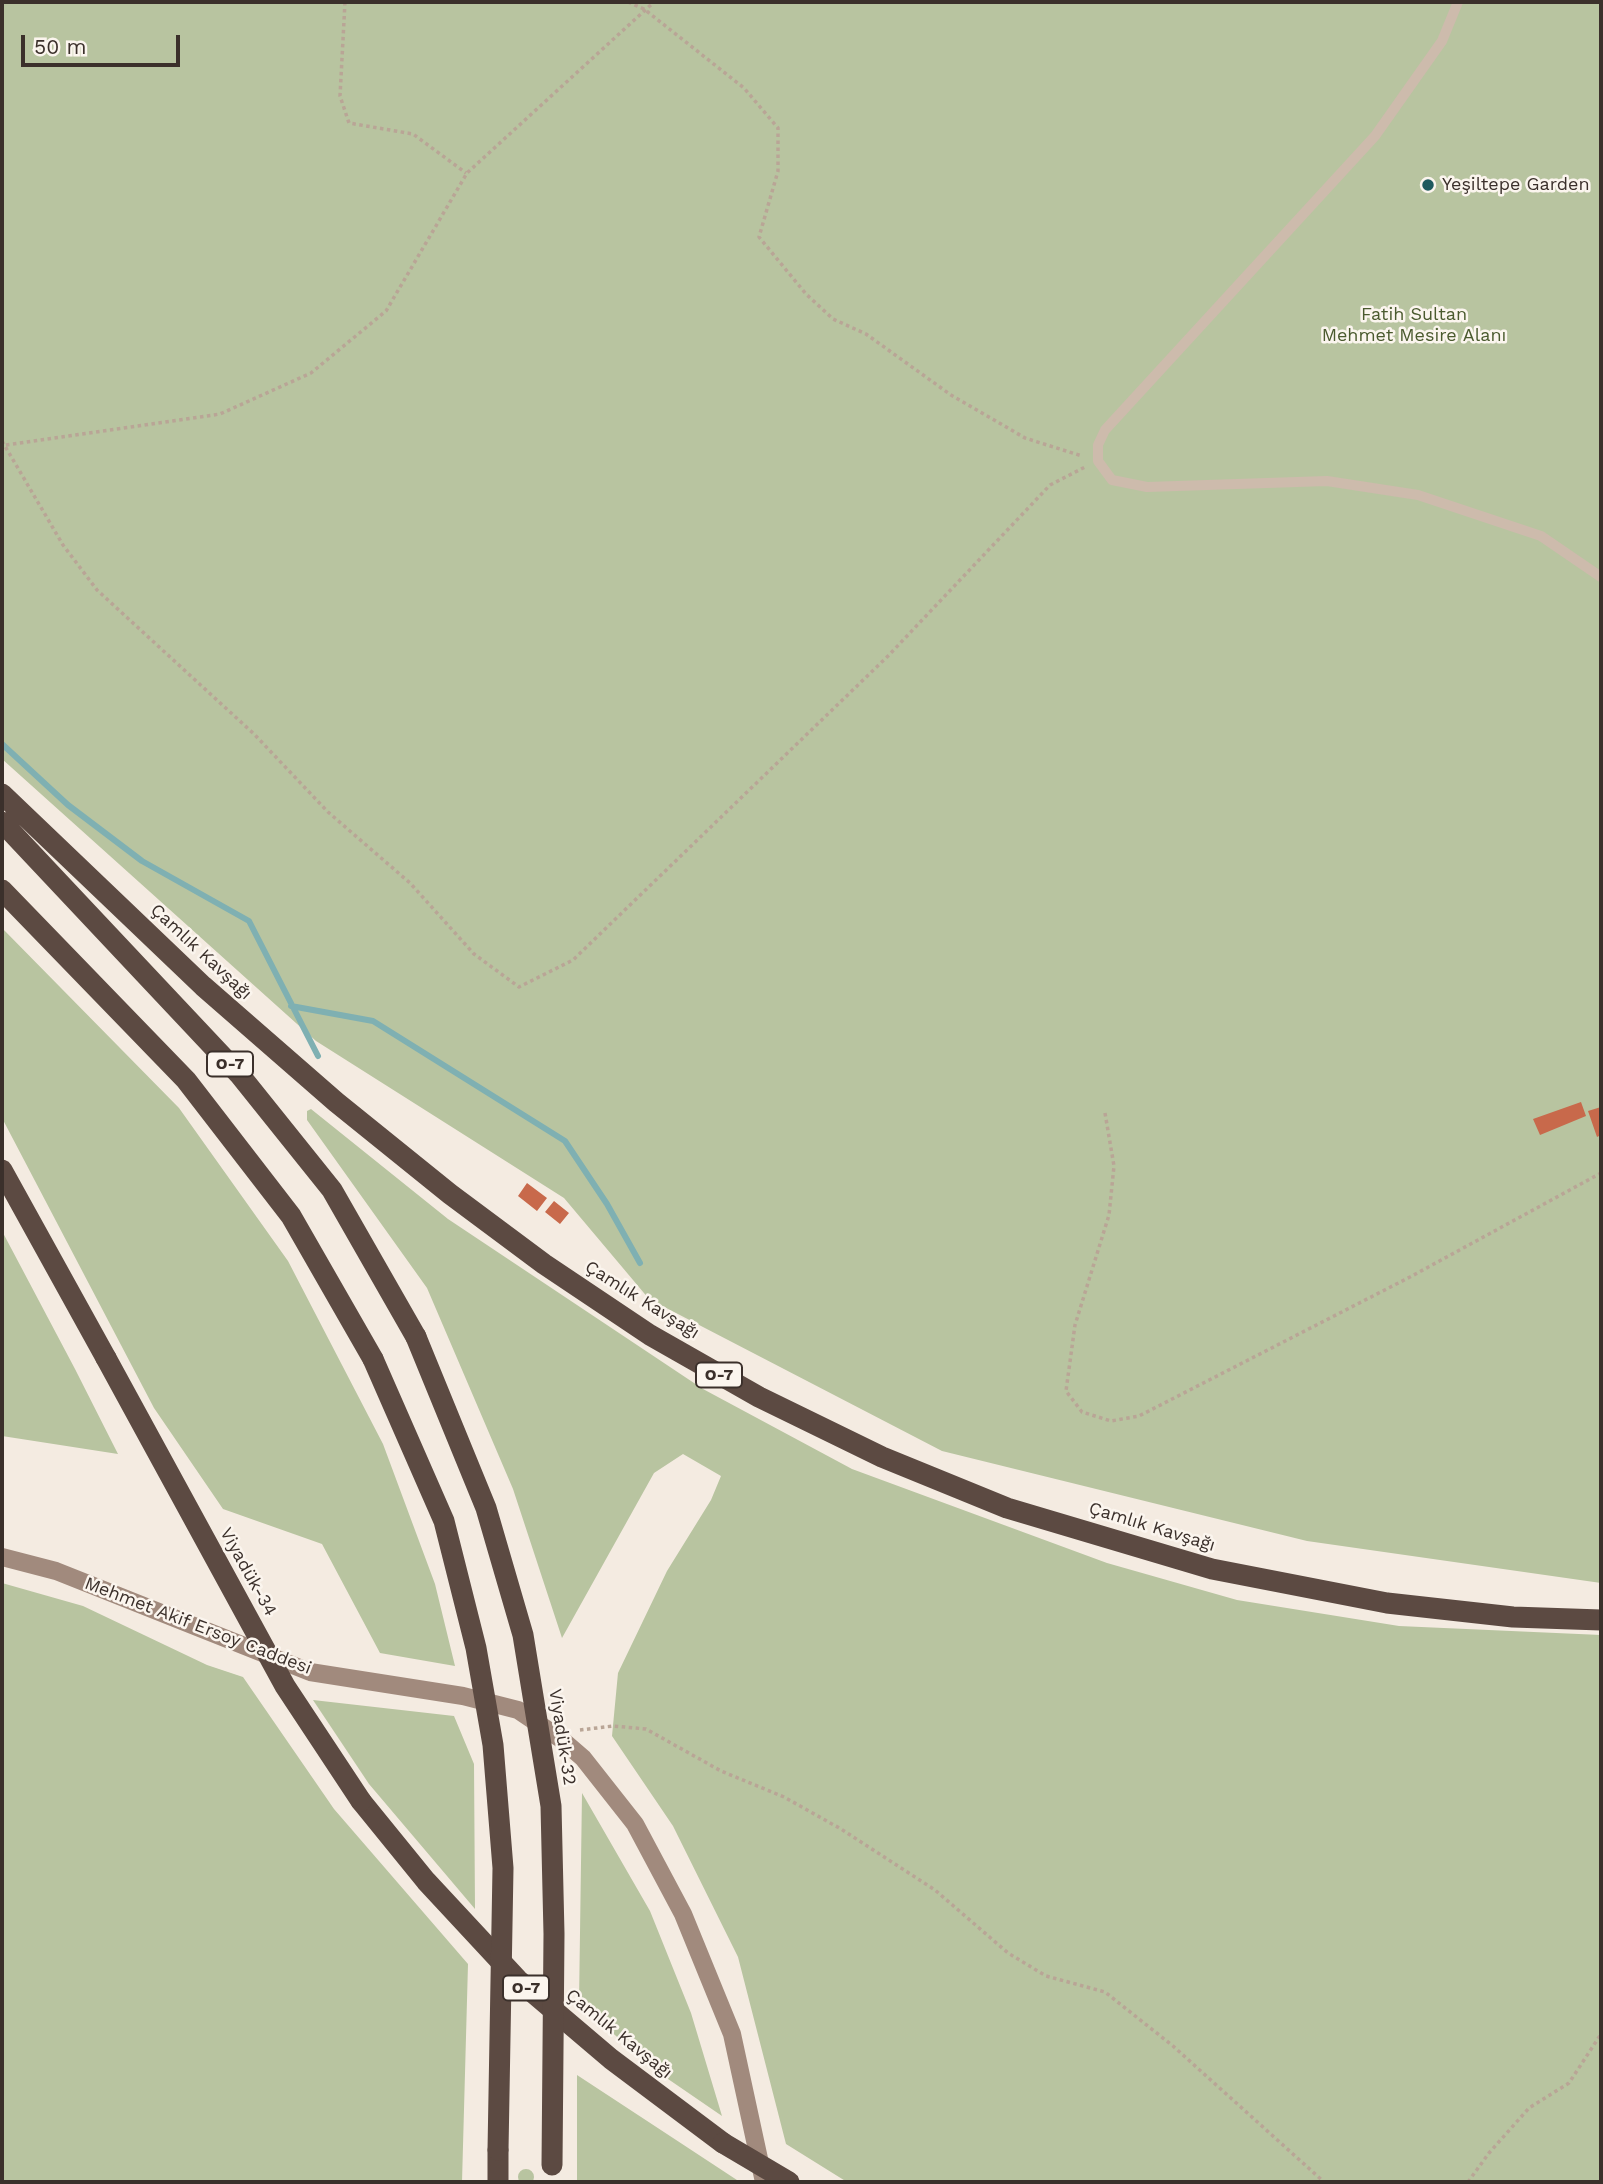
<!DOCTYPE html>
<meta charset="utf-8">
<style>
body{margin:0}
#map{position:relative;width:1603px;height:2184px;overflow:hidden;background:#f4ebe1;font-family:"Work Sans",sans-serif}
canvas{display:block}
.frame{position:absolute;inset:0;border:4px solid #3b302b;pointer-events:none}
.scale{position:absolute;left:21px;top:35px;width:159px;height:32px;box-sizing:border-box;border:4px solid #3b302b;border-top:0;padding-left:9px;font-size:21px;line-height:24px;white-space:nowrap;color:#3b302b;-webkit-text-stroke:5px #fbf5ee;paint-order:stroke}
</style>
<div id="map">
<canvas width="1603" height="2184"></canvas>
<div class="frame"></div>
<div class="scale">50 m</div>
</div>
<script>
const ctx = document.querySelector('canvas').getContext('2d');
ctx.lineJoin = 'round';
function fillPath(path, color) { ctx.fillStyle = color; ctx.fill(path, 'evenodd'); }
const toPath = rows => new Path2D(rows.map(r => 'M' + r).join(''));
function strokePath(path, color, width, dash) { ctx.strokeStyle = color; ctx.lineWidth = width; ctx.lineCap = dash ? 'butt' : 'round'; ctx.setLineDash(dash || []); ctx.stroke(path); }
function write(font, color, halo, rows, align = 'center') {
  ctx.font = font + ' "Work Sans",sans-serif'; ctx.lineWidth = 5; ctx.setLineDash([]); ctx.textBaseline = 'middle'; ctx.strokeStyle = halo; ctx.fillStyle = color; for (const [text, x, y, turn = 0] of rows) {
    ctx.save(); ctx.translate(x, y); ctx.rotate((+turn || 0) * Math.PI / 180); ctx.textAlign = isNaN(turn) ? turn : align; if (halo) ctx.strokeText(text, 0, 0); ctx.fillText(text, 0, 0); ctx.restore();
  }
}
fillPath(toPath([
 [2,2,1601,2,1601,1583,1307,1541,942,1451,649,1299,564,1198,316,1041,2,759],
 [2,928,179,1108,288,1261,383,1444,435,1584,455,1666,380,1653,322,1544,223,1509,154,1408,2,1118],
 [311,1109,448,1219,703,1389,852,1469,1107,1563,1237,1600,1399,1626,1601,1635,1601,2182,847,2182,786,2144,738,1957,673,1826,612,1736,618,1673,667,1571,711,1500,721,1476,683,1454,654,1473,562,1638,513,1489,427,1288,307,1120,307,1111],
 [2,1231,75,1369,118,1454,2,1436],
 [2,1583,83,1606,207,1665,243,1677,334,1809,468,1964,462,2182,2,2182],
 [313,1700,454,1716,474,1764,475,1909,369,1784],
 [582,1793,650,1911,691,2013,722,2116,652,2068,579,2003],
 [577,2075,670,2136,740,2182,577,2182],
 '518 2177a8 8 0 1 1 16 0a8 8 0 1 1-16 0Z'
]), '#b8c4a0');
strokePath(toPath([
 [2,744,68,805,142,861,249,921,318,1056],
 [291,1006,373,1021,565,1141,607,1204,640,1263]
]), '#7fb0b2', 6);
fillPath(toPath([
 [1581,1102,1586,1116,1540,1135,1533,1119],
 [1601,1107,1601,1135,1597,1137,1588,1111],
 [527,1183,547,1198,537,1211,518,1196],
 [554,1201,569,1213,560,1224,545,1212]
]), '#c8694b');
strokePath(toPath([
 [345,2,340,96,349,123,413,134,466,173],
 [628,2,644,9,744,88,778,128,778,171,759,237,806,294,833,319,866,334,951,395,1025,438,1082,456],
 [2,441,63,545,97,590,254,734,328,812,410,883,474,954,519,987,573,960,888,656,1050,485,1087,466],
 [6,445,220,414,311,373,386,311,467,173,654,2],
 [1105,1113,1114,1166,1109,1215,1075,1325,1066,1391,1082,1412,1111,1421,1139,1416,1410,1277,1601,1173],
 [580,1730,613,1726,646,1729,721,1771,784,1797,841,1829,935,1890,1008,1953,1046,1976,1105,1992,1173,2046,1324,2182],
 [1468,2182,1489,2153,1529,2108,1569,2083,1601,2034]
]), '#b9a596', 3.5, [3.5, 3.5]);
strokePath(toPath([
 [1458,2,1442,41,1375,136,1105,430,1098,445,1098,461,1112,480,1147,487,1327,481,1418,495,1541,536,1601,577]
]), '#cdbbac', 10);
strokePath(toPath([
 [2,1557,56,1571,310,1672,463,1696,518,1710,561,1739,583,1758,635,1824,683,1914,732,2034,764,2182]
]), '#a18a7d', 18);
strokePath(toPath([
 [2,794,203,986,336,1102,450,1194,544,1264,650,1335,759,1397,882,1457,1007,1508,1212,1569,1387,1603,1513,1617,1601,1620],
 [2,822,239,1074,332,1190,416,1337],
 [2,890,186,1080,291,1216,373,1359],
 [2,1170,106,1358],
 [361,1801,426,1881,518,1980,611,2059,723,2143],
 [498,2182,498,2150]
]), '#5c4a42', 21);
strokePath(toPath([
 [416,1337,486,1508,523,1635,551,1806,554,1934,552,2165],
 [106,1358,285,1686,361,1801],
 [373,1359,444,1521,476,1648,493,1745,503,1868,498,2150],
 [723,2143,789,2182]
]), '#5c4a42', 21);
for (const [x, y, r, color] of [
 [1428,185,7,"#1f5a5e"]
]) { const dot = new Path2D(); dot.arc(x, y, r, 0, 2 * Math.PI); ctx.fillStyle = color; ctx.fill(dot); strokePath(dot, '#fbf5ee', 2.5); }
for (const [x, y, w] of [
 [230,1064,46],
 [719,1375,46],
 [526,1988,46]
]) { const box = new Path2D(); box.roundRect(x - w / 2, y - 12.5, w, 25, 5); ctx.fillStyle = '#fbf5ee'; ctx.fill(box); strokePath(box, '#3b302b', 2); }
write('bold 16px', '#3b302b', null, [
 ["O-7",230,1064],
 ["O-7",719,1375],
 ["O-7",526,1988]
]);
write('18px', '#3b302b', '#fbf5ee', [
 ["Yeşiltepe Garden",1442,185]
], 'left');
write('18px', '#4a5a2e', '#fbf5ee', [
 ["Fatih Sultan",1414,315],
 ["Mehmet Mesire Alanı",1414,336]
]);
write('18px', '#3b302b', '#fbf5ee', [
 ["Çamlık Kavşağı",201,952,43],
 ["Çamlık Kavşağı",642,1300,32],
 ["Çamlık Kavşağı",1152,1527,17],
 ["Viyadük-34",248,1572,61],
 ["Mehmet Akif Ersoy Caddesi",198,1626,21],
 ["Viyadük-32",562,1737,81],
 ["Çamlık Kavşağı",619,2034,39]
]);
</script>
